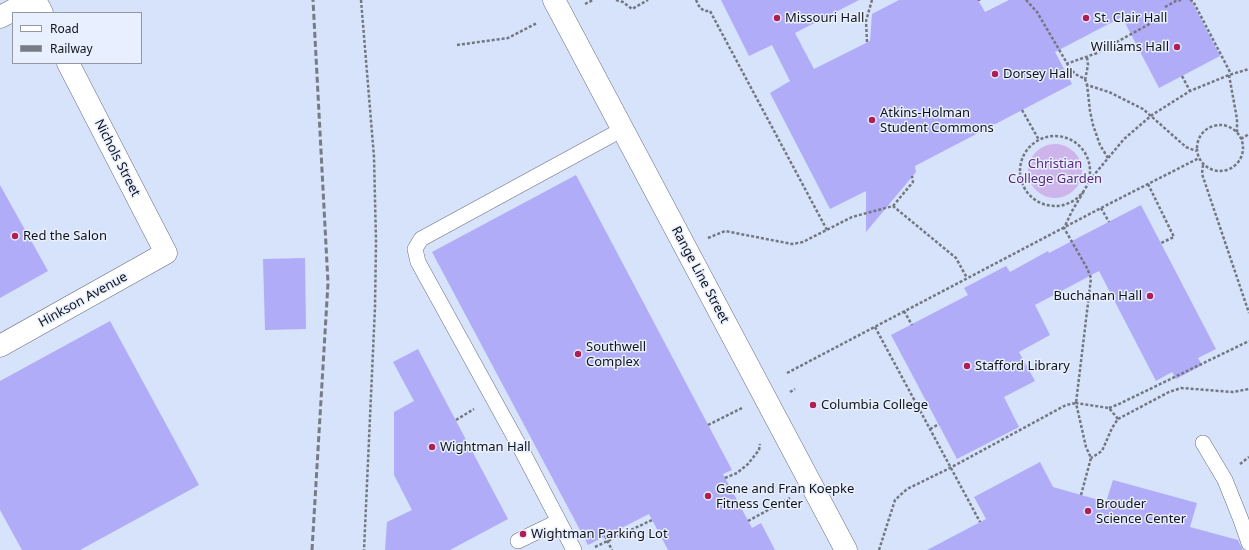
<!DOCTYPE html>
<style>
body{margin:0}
#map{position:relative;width:1249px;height:550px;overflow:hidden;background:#e8effe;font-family:"Noto Sans",sans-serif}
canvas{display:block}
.legend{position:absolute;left:12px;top:12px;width:130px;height:52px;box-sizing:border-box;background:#e8effe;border:1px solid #9297a2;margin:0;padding:5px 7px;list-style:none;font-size:12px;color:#101319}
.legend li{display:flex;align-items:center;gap:8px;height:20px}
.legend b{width:20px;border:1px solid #9297a2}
</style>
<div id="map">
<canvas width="1249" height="550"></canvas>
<ul class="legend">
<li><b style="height:5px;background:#fff"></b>Road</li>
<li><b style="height:5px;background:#767b85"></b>Railway</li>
</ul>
</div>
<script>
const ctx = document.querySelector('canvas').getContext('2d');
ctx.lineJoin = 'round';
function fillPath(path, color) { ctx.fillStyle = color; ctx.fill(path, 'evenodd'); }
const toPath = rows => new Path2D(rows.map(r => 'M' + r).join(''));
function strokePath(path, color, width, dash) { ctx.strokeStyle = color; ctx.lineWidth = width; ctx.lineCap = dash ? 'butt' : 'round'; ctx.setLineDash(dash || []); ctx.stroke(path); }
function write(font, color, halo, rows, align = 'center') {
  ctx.font = font + ' "Noto Sans",sans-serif'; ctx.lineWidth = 3; ctx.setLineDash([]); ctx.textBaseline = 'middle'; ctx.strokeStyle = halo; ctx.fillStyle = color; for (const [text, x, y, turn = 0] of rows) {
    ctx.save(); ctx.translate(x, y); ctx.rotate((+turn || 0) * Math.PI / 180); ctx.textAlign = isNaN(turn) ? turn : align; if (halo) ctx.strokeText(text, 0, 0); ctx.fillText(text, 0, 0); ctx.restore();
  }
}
fillPath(toPath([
 [0,0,1249,0,1249,550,0,550],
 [13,13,141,13,141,63,13,63]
]), '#d7e2fb');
fillPath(toPath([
 '1028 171a27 27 0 1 1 54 0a27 27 0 1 1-54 0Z'
]), '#cdb4ea');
fillPath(toPath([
 [721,0,859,0,795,33,814,69,870,41,872,14,899,0,978,0,985,12,1009,0,1191,0,1220,56,1159,88,1122,17,1055,52,1072,84,915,166,916,172,866,232,866,191,830,209,770,93,790,81,772,45,749,56],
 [576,175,732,470,723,474,752,528,761,523,775,550,668,550,649,514,588,545,432,252],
 [0,185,48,271,0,298],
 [1141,205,1216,349,1198,358,1202,365,1176,379,1172,372,1156,381,1099,271,1035,305,1050,335,1019,352,1035,381,1004,397,1019,427,957,459,891,335,968,295,964,288,1006,266,1010,272,1048,251,1049,253],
 [305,258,306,329,265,330,263,259],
 [110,321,199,485,80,550,22,550,0,510,0,381],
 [418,349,508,519,450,550,385,550,387,522,412,510,394,475,394,412,414,401,393,362],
 [1040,462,1053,487,1106,502,1113,480,1197,503,1190,527,1238,540,1243,550,927,550,986,519,974,497]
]), '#b1acf8');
const service = toPath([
 [1203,443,1225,480,1241,520,1249,543],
 [518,541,559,521],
 [574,550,521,449,418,262,415,249,421,239,623,129]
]);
const minor = toPath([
 [35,0,42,13],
 [554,0,846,550],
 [0,346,166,253,68,63]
]);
const tertiary = toPath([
 [0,17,33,0]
]);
strokePath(service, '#697080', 16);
strokePath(minor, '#697080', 23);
strokePath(tertiary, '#697080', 23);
strokePath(toPath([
 [361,0,374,157,376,241,375,307,364,550],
 [616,0,623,2,632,9,648,0],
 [696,0,700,8,705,11,710,11,827,230],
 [1026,0,1037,12,1071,70,1077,75,1085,79,1087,85,1109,92,1143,109,1186,147,1196,151],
 [1190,0,1193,1,1231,74],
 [979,1,979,0],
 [585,4,593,0],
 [1165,7,1176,1,1181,0],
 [867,42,866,21,872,0],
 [457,45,508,38,537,23],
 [1066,64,1097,53,1153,22],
 [1229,75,1237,119,1237,132],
 [1182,76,1190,91],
 [1085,80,1088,65,1087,57],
 [1087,84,1090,111,1093,125,1100,145,1108,158],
 [1022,110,1039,140],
 '1197 148a23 23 0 1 1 46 0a23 23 0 1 1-46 0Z',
 '1020 171a35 35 0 1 1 70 0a35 35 0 1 1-70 0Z',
 [1241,139,1249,134],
 [1203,165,1202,174,1249,313],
 [1089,181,1124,139,1152,115,1190,91,1229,75,1249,69],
 [1148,184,1174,237,1161,243],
 [893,206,913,182,912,176],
 [1101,208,1109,222],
 [708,238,725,231,792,244,803,242,852,217,893,206,956,258,967,278],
 [904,311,912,325],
 [875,327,980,522],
 [787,373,1101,208,1199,158],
 [790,392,795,389],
 [1109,408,1119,404,1249,341],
 [1118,419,1169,392,1181,388,1233,392,1249,389],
 [456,420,474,409],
 [708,425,742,408],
 [930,429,939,424],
 [1240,464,1249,457],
 [725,478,737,473,748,464,759,450,760,444],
 [1081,495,1091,458,1086,447,1076,403,1109,408,1118,419,1112,428,1102,451,1091,458],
 [748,521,790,498],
 [605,536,612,550],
 [595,547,652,520],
 [879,550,895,500,907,489,950,468,1066,405,1076,403,1091,278,1087,268,1064,228,1072,211,1084,191]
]), '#727781', 2.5, [3, 2]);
strokePath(service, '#fff', 15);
strokePath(minor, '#fff', 22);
strokePath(tertiary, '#fff', 22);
strokePath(toPath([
 [312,550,328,283,313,0]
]), '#767b85', 3, [6, 3]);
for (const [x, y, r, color] of [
 [777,18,4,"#ae1f55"],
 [1086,18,4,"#ae1f55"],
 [1177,47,4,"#ae1f55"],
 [995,74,4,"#ae1f55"],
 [872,120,4,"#ae1f55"],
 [15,236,4,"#ae1f55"],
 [1150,296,4,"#ae1f55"],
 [578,354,4,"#ae1f55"],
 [967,366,4,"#ae1f55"],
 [813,405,4,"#ae1f55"],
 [432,447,4,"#ae1f55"],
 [708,496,4,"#ae1f55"],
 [1088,511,4,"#ae1f55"],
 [523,534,4,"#ae1f55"]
]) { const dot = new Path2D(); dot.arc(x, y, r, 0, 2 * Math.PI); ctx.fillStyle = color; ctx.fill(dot); strokePath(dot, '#e8effe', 1.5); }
write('13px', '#101319', '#e8effe', [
 ["Missouri Hall",785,18],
 ["St. Clair Hall",1094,18],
 ["Williams Hall",1169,47,"right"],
 ["Dorsey Hall",1003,74],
 ["Atkins-Holman",880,113],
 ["Student Commons",880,128],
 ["Red the Salon",23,236],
 ["Buchanan Hall",1142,296,"right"],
 ["Southwell",586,347],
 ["Complex",586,362],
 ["Stafford Library",975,366],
 ["Columbia College",821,405],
 ["Wightman Hall",440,447],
 ["Gene and Fran Koepke",716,489],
 ["Fitness Center",716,504],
 ["Brouder",1096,504],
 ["Science Center",1096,519],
 ["Wightman Parking Lot",531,534]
], 'left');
write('13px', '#101319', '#e8effe', [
 ["Nichols Street",117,158,63],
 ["Range Line Street",700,275,62],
 ["Hinkson Avenue",83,300,-29]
]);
write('13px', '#582b7e', '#e8effe', [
 ["Christian",1055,164],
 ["College Garden",1055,179]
]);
</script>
